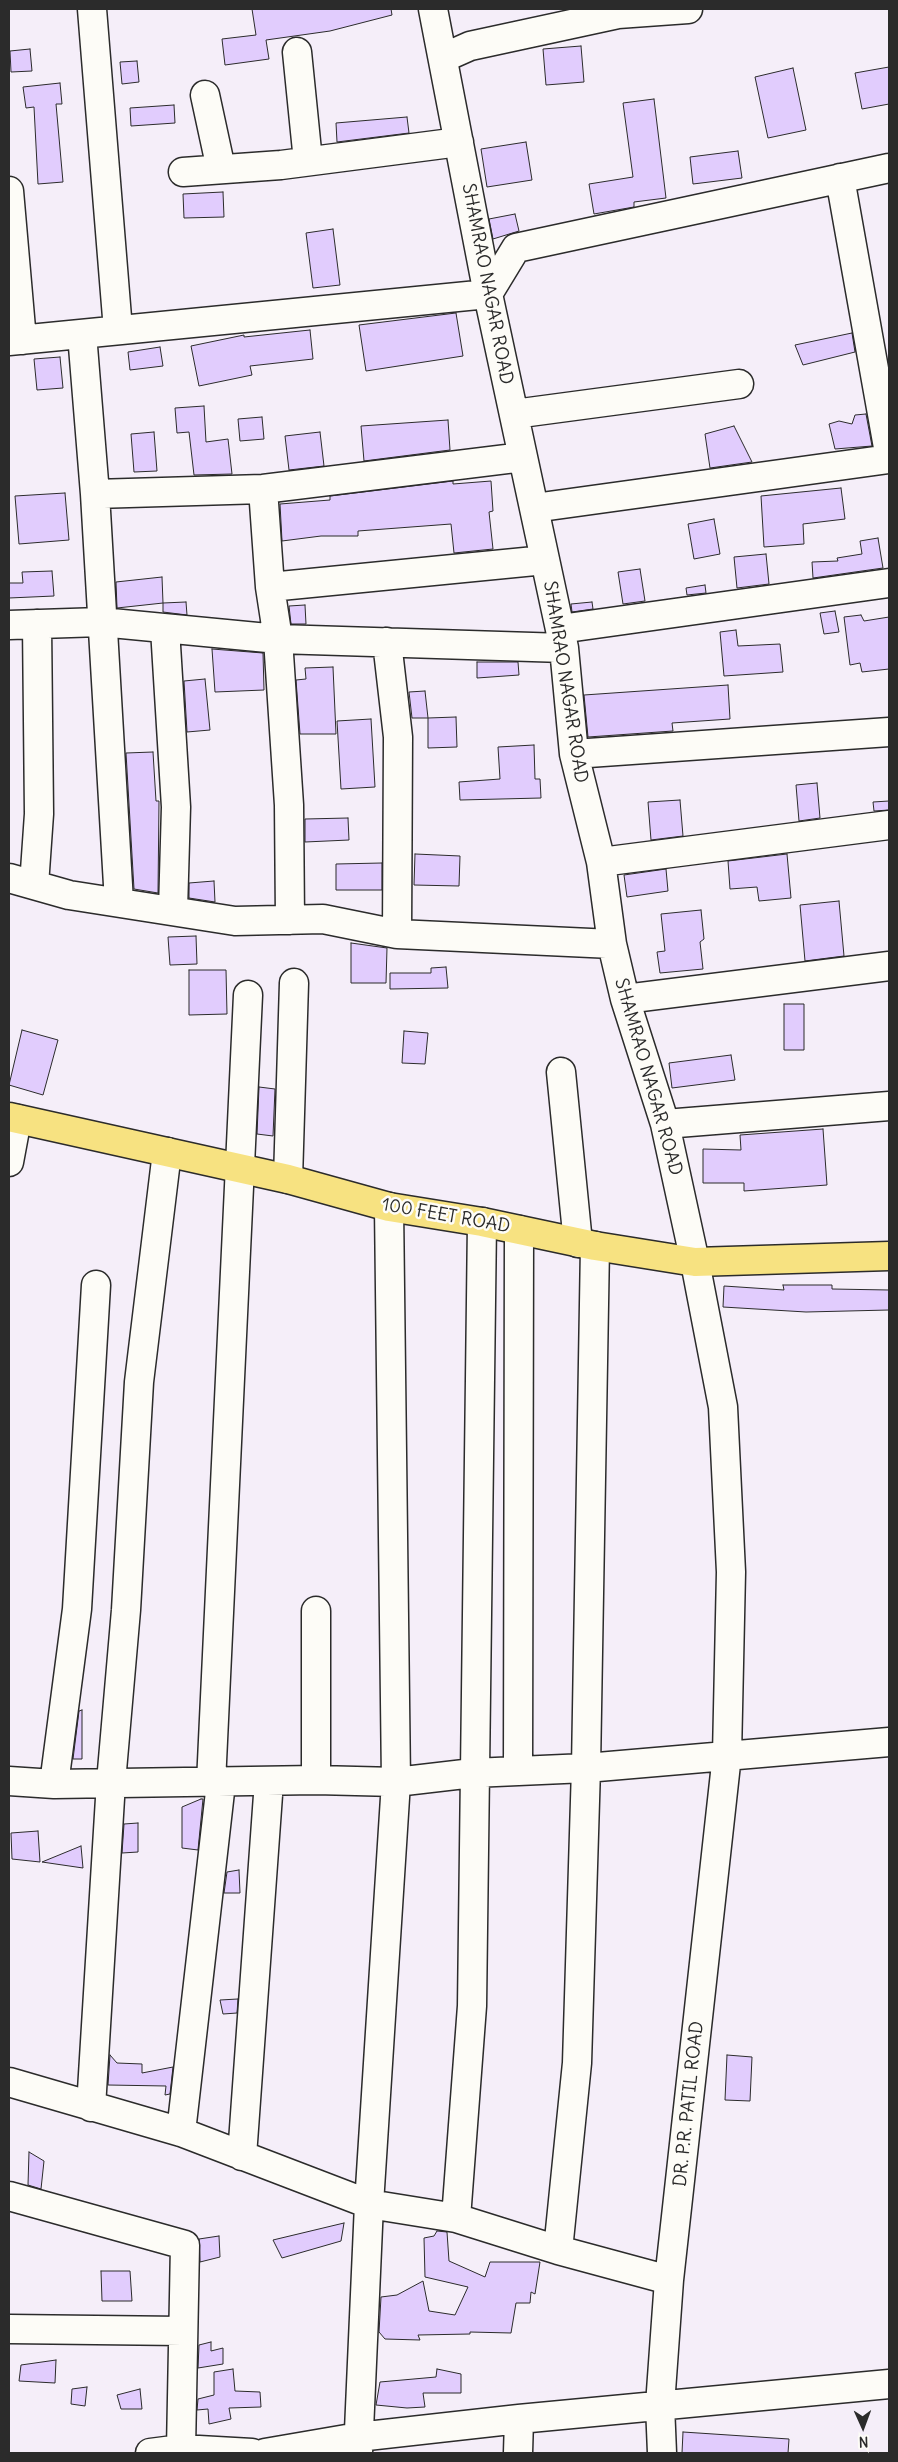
<!DOCTYPE html>
<style>
body{margin:0}
#map{position:relative;width:898px;height:2462px;overflow:hidden;background:#f5eef9;font-family:Delius,sans-serif}
canvas{display:block}
.frame{position:absolute;inset:0;border:10px solid #2b2b2b;pointer-events:none}
.north{position:absolute;left:838px;top:2402px;width:50px;height:50px;-webkit-text-stroke:4px #fdfcf7;paint-order:stroke;rotate:178deg;font-size:14px;font-weight:700;line-height:20px;text-align:center;color:#2b2b2b}
.north::after{content:'';display:block;margin:auto;width:18px;height:22px;background:#2b2b2b;clip-path:polygon(50% 0,100% 100%,50% 72%,0 100%)}
</style>
<div id="map">
<canvas width="898" height="2462"></canvas>
<div class="frame"></div>
<div class="north">N</div>
</div>
<script>
const ctx = document.querySelector('canvas').getContext('2d');
ctx.lineJoin = 'round';
function fillPath(path, color) { ctx.fillStyle = color; ctx.fill(path, 'evenodd'); }
const toPath = rows => new Path2D(rows.map(r => 'M' + r).join(''));
function strokePath(path, color, width, dash) { ctx.strokeStyle = color; ctx.lineWidth = width; ctx.lineCap = dash ? 'butt' : 'round'; ctx.setLineDash(dash || []); ctx.stroke(path); }
function write(font, color, halo, rows, align = 'center') {
  ctx.font = font + ' Delius,sans-serif'; ctx.lineWidth = 5; ctx.setLineDash([]); ctx.textBaseline = 'middle'; ctx.strokeStyle = halo; ctx.fillStyle = color; for (const [text, x, y, turn = 0] of rows) {
    ctx.save(); ctx.translate(x, y); ctx.rotate((+turn || 0) * Math.PI / 180); ctx.textAlign = isNaN(turn) ? turn : align; if (halo) ctx.strokeText(text, 0, 0); ctx.fillText(text, 0, 0); ctx.restore();
  }
}
const building = toPath([
 [252,9,391,9,392,15,330,31,266,40,269,59,225,65,222,39,256,35,252,9],
 [581,46,584,82,546,85,543,49,581,46],
 [30,49,32,71,11,72,10,51,30,49],
 [137,61,139,82,122,84,120,62,137,61],
 [889,67,889,104,862,109,855,73,889,67],
 [793,68,806,130,768,138,755,77,793,68],
 [60,83,62,104,56,104,63,182,38,184,34,107,26,108,23,87,60,83],
 [654,99,666,198,634,202,634,207,594,214,589,184,633,177,623,103,654,99],
 [174,105,175,123,131,126,130,108,174,105],
 [407,117,409,133,337,142,336,123,407,117],
 [526,142,532,180,487,187,481,149,526,142],
 [738,151,742,178,693,184,690,157,738,151],
 [223,192,224,217,184,218,183,194,223,192],
 [515,214,519,231,493,239,489,219,515,214],
 [333,229,340,285,313,288,306,233,333,229],
 [456,313,463,356,366,371,359,325,456,313],
 [310,330,313,359,250,366,252,375,199,386,191,346,244,335,244,337,310,330],
 [852,333,855,352,803,365,795,345,852,333],
 [160,347,163,366,130,370,128,352,160,347],
 [60,357,63,388,37,390,34,359,60,357],
 [204,406,206,442,228,439,232,474,194,475,189,432,177,433,175,408,204,406],
 [866,414,872,446,835,449,829,424,839,421,852,424,855,415,866,414],
 [262,417,264,439,240,441,238,419,262,417],
 [448,420,450,450,364,461,361,426,448,420],
 [734,426,752,462,710,468,705,434,734,426],
 [154,432,157,471,134,472,131,434,154,432],
 [320,432,324,466,289,470,285,436,320,432],
 [453,481,453,484,491,481,493,511,489,512,493,549,454,553,451,524,358,531,358,536,321,536,282,541,280,504,330,500,330,496,453,481],
 [841,488,845,519,803,524,804,544,764,547,761,496,841,488],
 [65,493,69,540,19,544,15,496,65,493],
 [714,519,720,554,694,559,688,524,714,519],
 [878,538,883,568,813,578,812,562,838,561,837,558,862,554,860,541,878,538],
 [766,554,769,584,737,588,734,557,766,554],
 [640,569,645,601,623,604,618,572,640,569],
 [52,571,54,596,9,598,9,583,23,583,22,572,52,571],
 [162,577,163,603,117,608,116,582,162,577],
 [705,585,706,593,687,595,686,588,705,585],
 [186,602,187,615,163,612,163,603,186,602],
 [592,602,593,609,572,612,571,604,592,602],
 [305,605,306,624,291,624,289,606,305,605],
 [835,611,839,632,824,634,820,613,835,611],
 [861,615,864,621,889,617,889,669,862,672,860,663,850,665,844,617,861,615],
 [736,630,738,646,780,644,783,672,724,676,720,632,736,630],
 [212,649,263,653,264,690,215,692,212,649],
 [477,662,518,662,519,675,477,678,477,662],
 [333,667,336,734,300,734,296,680,306,679,305,668,333,667],
 [205,679,210,730,187,732,184,681,205,679],
 [728,685,730,719,672,723,673,731,588,737,584,695,728,685],
 [425,691,428,718,412,718,409,692,425,691],
 [456,717,457,747,428,748,428,718,456,717],
 [371,719,375,787,341,789,337,721,371,719],
 [534,745,535,779,540,779,541,798,460,800,459,782,500,779,498,747,534,745],
 [153,752,156,801,159,801,158,893,134,889,126,753,153,752],
 [817,783,820,818,799,821,796,785,817,783],
 [680,800,683,836,651,840,648,802,680,800],
 [889,801,889,810,874,811,873,802,889,801],
 [348,818,349,840,305,842,305,819,348,818],
 [415,854,460,856,459,886,414,885,415,854],
 [787,854,791,898,759,901,757,887,730,889,728,861,787,854],
 [382,863,382,890,336,890,336,864,382,863],
 [666,869,668,891,627,897,624,875,666,869],
 [214,881,215,902,189,898,189,883,214,881],
 [839,901,844,956,805,961,800,905,839,901],
 [701,910,704,939,700,942,703,969,660,973,657,952,665,951,661,914,701,910],
 [196,936,197,964,170,965,168,937,196,936],
 [351,943,387,948,386,983,351,983,351,943],
 [446,967,448,988,390,989,390,973,431,973,431,968,446,967],
 [189,970,226,970,227,1014,189,1015,189,970],
 [784,1004,804,1004,804,1050,784,1050,784,1004],
 [22,1030,58,1040,43,1095,9,1085,22,1030],
 [404,1031,428,1033,425,1064,402,1063,404,1031],
 [731,1055,735,1080,672,1088,669,1063,731,1055],
 [259,1087,275,1089,273,1136,257,1134,259,1087],
 [823,1129,827,1185,744,1191,744,1183,703,1183,703,1149,741,1150,740,1135,823,1129],
 [783,1285,832,1285,832,1289,889,1290,889,1310,806,1312,723,1307,724,1286,784,1290,783,1285],
 [82,1710,82,1759,73,1759,79,1711,82,1710],
 [201,1799,203,1799,198,1850,182,1848,182,1807,201,1799],
 [138,1823,138,1852,122,1853,124,1824,138,1823],
 [38,1831,40,1862,12,1859,11,1833,38,1831],
 [81,1846,83,1868,42,1862,81,1846],
 [239,1870,240,1893,224,1893,227,1872,239,1870],
 [238,1999,237,2013,223,2014,220,2000,238,1999],
 [110,2055,117,2063,142,2064,142,2073,173,2067,170,2094,165,2095,166,2086,108,2085,110,2055],
 [727,2055,752,2057,750,2101,725,2100,727,2055],
 [29,2152,44,2161,41,2189,28,2185,29,2152],
 [344,2223,341,2241,282,2258,273,2240,344,2223],
 [437,2231,447,2232,449,2261,485,2277,490,2262,540,2262,535,2294,531,2292,530,2303,516,2303,511,2333,470,2332,470,2334,418,2335,420,2340,385,2339,379,2332,381,2297,397,2295,423,2281,429,2311,455,2315,468,2287,425,2277,424,2238,434,2236,437,2231],
 [219,2236,220,2257,200,2262,199,2239,219,2236],
 [101,2271,130,2271,132,2301,102,2301,101,2271],
 [211,2342,211,2351,223,2348,223,2364,198,2368,199,2345,211,2342],
 [56,2360,55,2383,19,2381,21,2365,56,2360],
 [233,2369,235,2391,260,2392,261,2407,229,2408,231,2419,209,2424,208,2409,197,2410,198,2399,214,2395,214,2372,233,2369],
 [437,2369,461,2374,461,2393,423,2393,425,2407,407,2408,376,2405,380,2382,436,2377,437,2369],
 [87,2387,85,2406,71,2404,72,2389,87,2387],
 [140,2389,142,2409,121,2409,117,2395,140,2389],
 [683,2432,789,2439,788,2453,682,2453,683,2432]
]);
fillPath(building, '#e1ccfd');
strokePath(building, '#2b2b2b', 1);
const minor = toPath([
 [92,9,118,330],
 [433,9,488,294,564,648,574,754,601,862,612,944,625,999,665,1124,695,1262,723,1407,731,1572,727,1755,669,2280,660,2405,662,2453],
 [297,52,308,161],
 [443,58,470,46,618,14,688,9],
 [205,95,221,169],
 [183,172,281,165,459,142],
 [840,178,889,453],
 [9,191,22,340],
 [82,334,95,494,119,902],
 [9,341,488,294,516,248,889,168],
 [514,414,739,384],
 [263,489,270,587],
 [95,494,263,489,523,457],
 [534,508,889,459],
 [9,625,101,622,278,639,564,648],
 [165,629,176,807,173,910],
 [560,629,889,583],
 [387,642,398,737,397,934],
 [574,754,889,732],
 [601,862,889,825],
 [9,878,69,895,235,921,323,919,397,934,612,944],
 [34,885,39,814,37,624],
 [290,920,289,805,278,639,270,587,545,560],
 [625,999,889,966],
 [561,1072,578,1243],
 [665,1124,889,1106],
 [9,1162,17,1119],
 [288,1179,294,983],
 [316,1611,316,1780],
 [518,1771,519,1230],
 [9,1781,54,1784,316,1780,396,1782,473,1773,586,1768,889,1742],
 [211,1783,248,995],
 [54,1784,77,1609,96,1285],
 [9,2082,181,2132,369,2204,456,2218,558,2250,669,2280],
 [91,2107,111,1782,126,1610,139,1382,167,1152],
 [181,2132,221,1783],
 [242,2156,269,1781],
 [9,2196,185,2245,181,2449],
 [456,2218,472,2006,482,1222],
 [558,2250,577,2063,586,1768,595,1246],
 [9,2329,182,2331],
 [150,2453,181,2449,252,2453],
 [265,2453,358,2437,519,2419,889,2384],
 [358,2453,369,2204,396,1782,389,1207],
 [518,2453,519,2419]
]);
const major = toPath([
 [9,1117,288,1179,389,1207,482,1222,595,1246,695,1262,889,1256]
]);
strokePath(minor, '#2b2b2b', 31);
strokePath(major, '#2b2b2b', 31);
strokePath(minor, '#fdfcf7', 28);
strokePath(major, '#f7e281', 28);
write('18px', '#2b2b2b', '#fdfcf7', [
 ["SHAMRAO NAGAR ROAD",487,284,79],
 ["SHAMRAO NAGAR ROAD",565,682,81],
 ["SHAMRAO NAGAR ROAD",648,1077,74],
 ["100 FEET ROAD",446,1216,10],
 ["DR. P.R. PATIL ROAD",689,2104,-84]
]);
</script>
